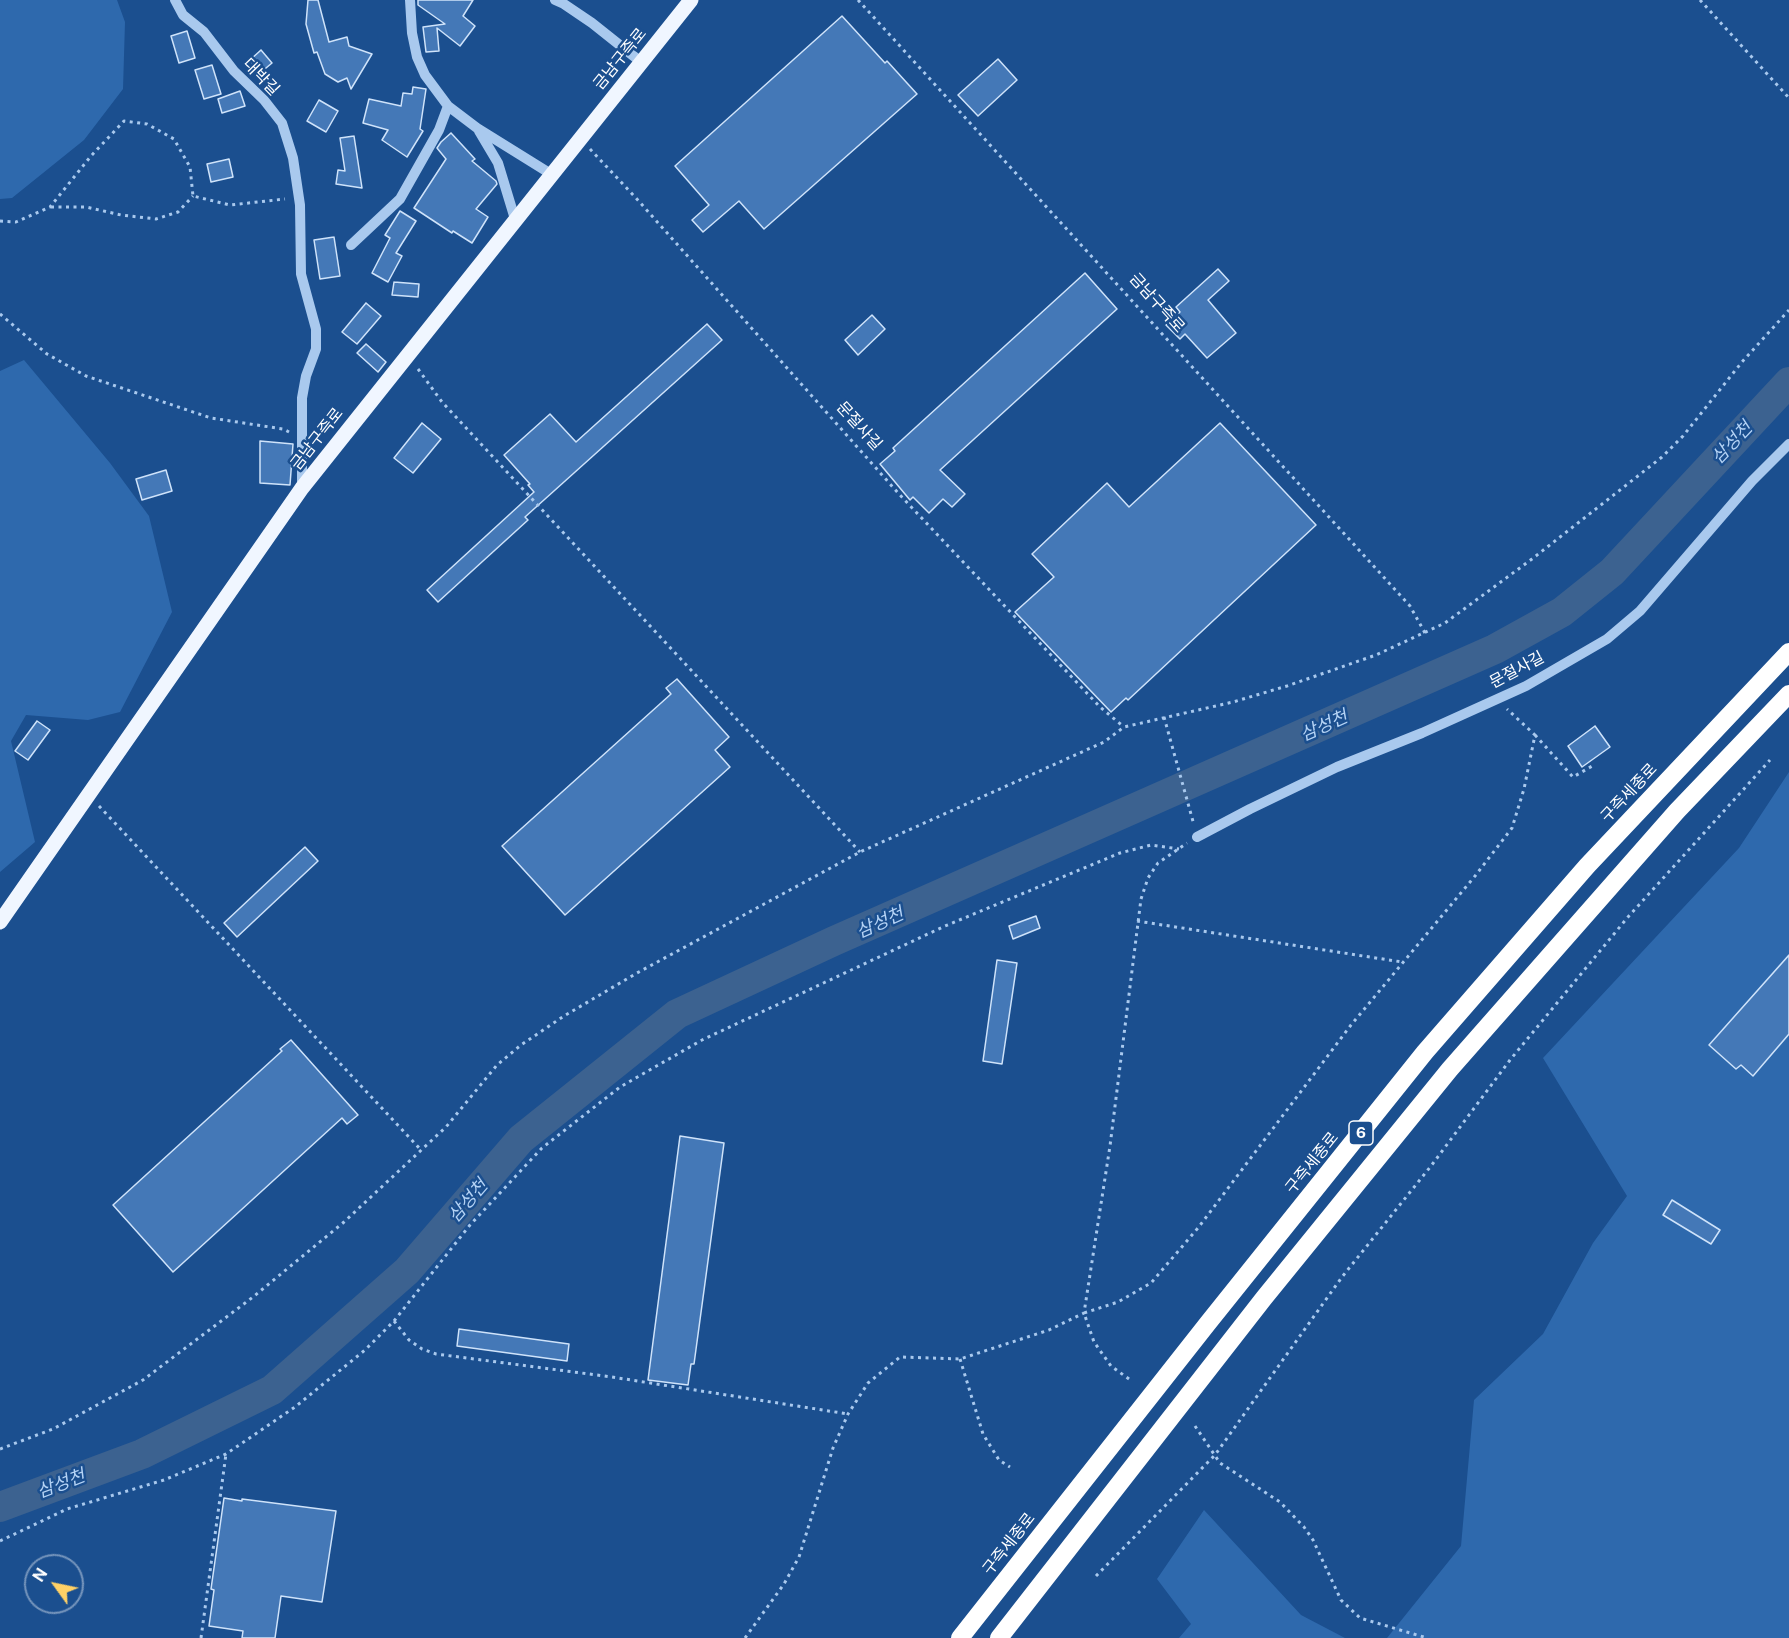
<!DOCTYPE html>
<meta charset="utf-8">
<style>
body{margin:0}
#map{position:relative;width:1789px;height:1638px;overflow:hidden;background:#1b4f8f;font-family:"Public Sans",sans-serif}
canvas{display:block}
.north{position:absolute;left:24px;top:1554px;width:60px;height:60px;box-sizing:border-box;background:#1b4f8f;border:2px solid #7695bc;border-radius:50%;rotate:303deg;font-size:16px;font-weight:700;line-height:24px;text-align:center;color:#fff}
.north::after{content:'';display:block;margin:auto;width:21px;height:27px;background:#ffd166;clip-path:polygon(50% 0,100% 100%,50% 72%,0 100%)}
</style>
<div id="map">
<canvas width="1789" height="1638"></canvas>
<div class="north">N</div>
</div>
<script>
const ctx = document.querySelector('canvas').getContext('2d');
ctx.lineJoin = 'round';
function fillPath(path, color) { ctx.fillStyle = color; ctx.fill(path, 'evenodd'); }
const toPath = rows => new Path2D(rows.map(r => 'M' + r).join(''));
function strokePath(path, color, width, dash) { ctx.strokeStyle = color; ctx.lineWidth = width; ctx.lineCap = dash ? 'butt' : 'round'; ctx.setLineDash(dash || []); ctx.stroke(path); }
function write(font, color, halo, rows, align = 'center') {
  ctx.font = font + ' "Public Sans","Noto Sans KR",sans-serif'; ctx.lineWidth = 5; ctx.setLineDash([]); ctx.textBaseline = 'middle'; ctx.strokeStyle = halo; ctx.fillStyle = color; for (const [text, x, y, turn = 0] of rows) {
    ctx.save(); ctx.translate(x, y); ctx.rotate((+turn || 0) * Math.PI / 180); ctx.textAlign = isNaN(turn) ? turn : align; if (halo) ctx.strokeText(text, 0, 0); ctx.fillText(text, 0, 0); ctx.restore();
  }
}
fillPath(toPath([
 [0,0,117,0,125,22,123,89,84,140,12,198,0,199],
 [24,360,110,463,149,516,172,612,120,712,88,720,26,715,11,741,35,842,0,872,0,371],
 [1789,772,1789,1638,1387,1638,1461,1546,1474,1400,1543,1334,1593,1243,1627,1196,1543,1058,1739,848],
 [1204,1510,1301,1615,1345,1638,1179,1638,1191,1624,1157,1579]
]), '#2e69ad');
strokePath(toPath([
 [0,1507,142,1454,272,1390,407,1271,521,1139,677,1014,834,941,1495,649,1562,612,1612,572,1789,382]
]), '#3c6290', 30);
const building = toPath([
 [308,0,318,0,329,42,347,37,349,46,372,54,351,89,347,78,338,82,325,74,317,52,314,53,306,24,308,0],
 [418,0,473,0,463,16,475,26,460,46,437,28,439,51,426,52,423,27,445,24,418,5,418,0],
 [842,16,885,63,887,61,917,94,764,229,739,201,703,232,692,220,709,205,675,166,842,16],
 [187,31,195,58,179,63,171,36,187,31],
 [261,50,272,63,260,73,250,60,261,50],
 [998,59,1017,80,978,116,958,95,998,59],
 [212,65,221,94,204,99,195,70,212,65],
 [413,87,426,89,420,129,423,131,407,157,382,140,388,130,363,123,369,99,401,106,403,93,412,94,413,87],
 [240,91,245,106,222,113,218,99,240,91],
 [319,100,338,111,326,132,307,121,319,100],
 [451,133,475,159,472,161,496,181,497,184,476,209,488,217,472,243,453,231,452,233,414,208,446,159,437,148,441,142,451,133],
 [354,136,362,188,336,184,338,170,345,171,340,138,354,136],
 [229,159,233,177,211,182,207,164,229,159],
 [400,211,416,221,396,253,402,256,388,282,372,273,390,238,385,235,400,211],
 [334,237,340,276,320,279,314,240,334,237],
 [1218,269,1229,281,1208,300,1236,333,1207,358,1185,334,1180,339,1166,325,1180,312,1176,307,1218,269],
 [1085,273,1117,309,940,470,965,494,952,507,943,499,929,513,913,497,910,500,880,464,895,451,893,448,1085,273],
 [394,282,419,284,418,297,392,295,394,282],
 [366,303,381,316,357,344,342,332,366,303],
 [872,315,885,329,858,355,845,340,872,315],
 [707,324,722,340,525,517,528,520,438,602,427,590,534,492,528,485,530,484,504,455,550,414,576,442,707,324],
 [366,344,386,362,378,372,357,353,366,344],
 [422,423,441,439,413,473,394,458,422,423],
 [1220,423,1316,525,1128,700,1126,698,1111,712,1015,612,1054,577,1032,554,1107,483,1129,507,1220,423],
 [260,441,293,444,290,485,260,483,260,441],
 [166,470,172,491,142,500,136,479,166,470],
 [677,679,729,737,715,750,730,767,565,915,502,846,671,694,666,688,677,679],
 [37,721,50,730,28,760,15,751,37,721],
 [1595,726,1610,747,1582,767,1568,746,1595,726],
 [305,847,318,861,237,937,224,923,305,847],
 [1036,916,1040,928,1013,939,1009,926,1036,916],
 [1789,955,1789,1034,1753,1076,1741,1065,1736,1069,1709,1045,1789,955],
 [997,960,1017,963,1002,1064,983,1061,997,960],
 [291,1040,358,1115,347,1124,342,1118,173,1272,113,1205,282,1051,280,1049,291,1040],
 [680,1136,724,1143,694,1364,691,1364,688,1385,648,1380,680,1136],
 [1672,1200,1720,1230,1711,1244,1663,1215,1672,1200],
 [459,1329,569,1344,567,1361,457,1346,459,1329],
 [224,1498,242,1501,242,1499,336,1511,322,1602,281,1596,275,1638,242,1638,243,1631,209,1626,214,1590,211,1589,224,1498]
]);
fillPath(building, '#4478b7');
strokePath(building, '#cfe3fa', 1.5);
strokePath(toPath([
 [858,0,1410,606,1425,633],
 [1700,0,1789,98],
 [590,149,636,198,899,494,1100,707,1124,727],
 [51,207,86,207,121,215,156,219,178,212,193,196],
 [0,221,16,222,50,207,91,156,124,121,147,124,174,139,190,167,193,196,230,205,285,199],
 [0,314,47,354,86,376,211,418,283,429,289,432],
 [418,369,442,402,860,852],
 [1164,717,1194,825],
 [1535,735,1573,777,1594,765],
 [99,806,422,1151],
 [1137,921,1402,962],
 [394,1321,409,1340,422,1349,436,1354,612,1377,848,1414],
 [960,1359,983,1434,999,1460,1010,1467],
 [1129,1379,1111,1366,1094,1342,1084,1313,1118,1302,1151,1283,1198,1228,1351,1025,1475,876,1512,828,1524,789,1535,735,1507,709],
 [1195,1426,1220,1463,1280,1502,1304,1527,1313,1540,1341,1600,1360,1618,1427,1638],
 [0,1449,53,1429,143,1380,253,1297,344,1222,446,1127,497,1065,521,1045,564,1016,637,973,860,852,1104,742,1124,727,1233,702,1287,686,1376,655,1445,623,1532,559,1662,457,1683,436,1742,362,1789,310],
 [0,1541,67,1509,164,1480,226,1454,295,1407,365,1350,394,1321,470,1225,542,1148,620,1087,702,1040,945,926,1120,853,1151,845,1179,849],
 [1096,1576,1215,1455,1342,1277,1431,1166,1510,1060,1628,917,1770,760],
 [201,1638,226,1454],
 [745,1638,784,1584,799,1557,833,1448,848,1414,868,1383,900,1357,960,1359,1049,1330,1084,1313,1110,1146,1141,899,1148,878,1158,863,1187,843]
]), '#a9c9ee', 3, [3, 4.5]);
strokePath(toPath([
 [175,0,183,15,204,32,234,71,264,100,282,123,293,158,300,205,301,274,316,329,316,349,306,376,302,398,302,488],
 [410,0,412,33,417,57,425,75,448,106,477,128,551,174],
 [555,0,564,4,592,23,641,62],
 [479,131,498,163,515,219],
 [351,245,400,199,439,130,448,106],
 [1197,837,1250,809,1337,767,1422,733,1526,686,1607,639,1640,611,1752,481,1789,444]
]), '#a9c9ee', 10);
strokePath(toPath([
 [0,922,302,488,691,0]
]), '#f0f6ff', 15);
strokePath(toPath([
 [960,1638,1208,1323,1425,1052,1587,866,1789,652],
 [999,1638,1264,1298,1450,1069,1677,811,1789,694]
]), '#fff', 18);
for (const [x, y, w] of [
 [1361,1133,24]
]) { const box = new Path2D(); box.roundRect(x - w / 2, y - 12, w, 24, 4.5); ctx.fillStyle = '#1b4f8f'; ctx.fill(box); strokePath(box, '#fff', 1.5); }
write('bold 15px', '#fff', null, [
 ["6",1361,1133]
]);
write('16px', '#fff', '#1b4f8f', [
 ["금남구즉로",620,59,-51],
 ["대박길",261,77,46],
 ["금남구즉로",1157,303,48],
 ["문절사길",859,426,48],
 ["금남구즉로",317,439,-52],
 ["문절사길",1517,670,-28],
 ["구즉세종로",1629,793,-47],
 ["구즉세종로",1312,1163,-51],
 ["구즉세종로",1009,1544,-52]
]);
write('italic 18px', '#b5d3f5', '#1b4f8f', [
 ["삼성천",1732,443,-47],
 ["삼성천",1324,726,-24],
 ["삼성천",880,923,-24],
 ["삼성천",468,1201,-49],
 ["삼성천",61,1484,-21]
]);
</script>
